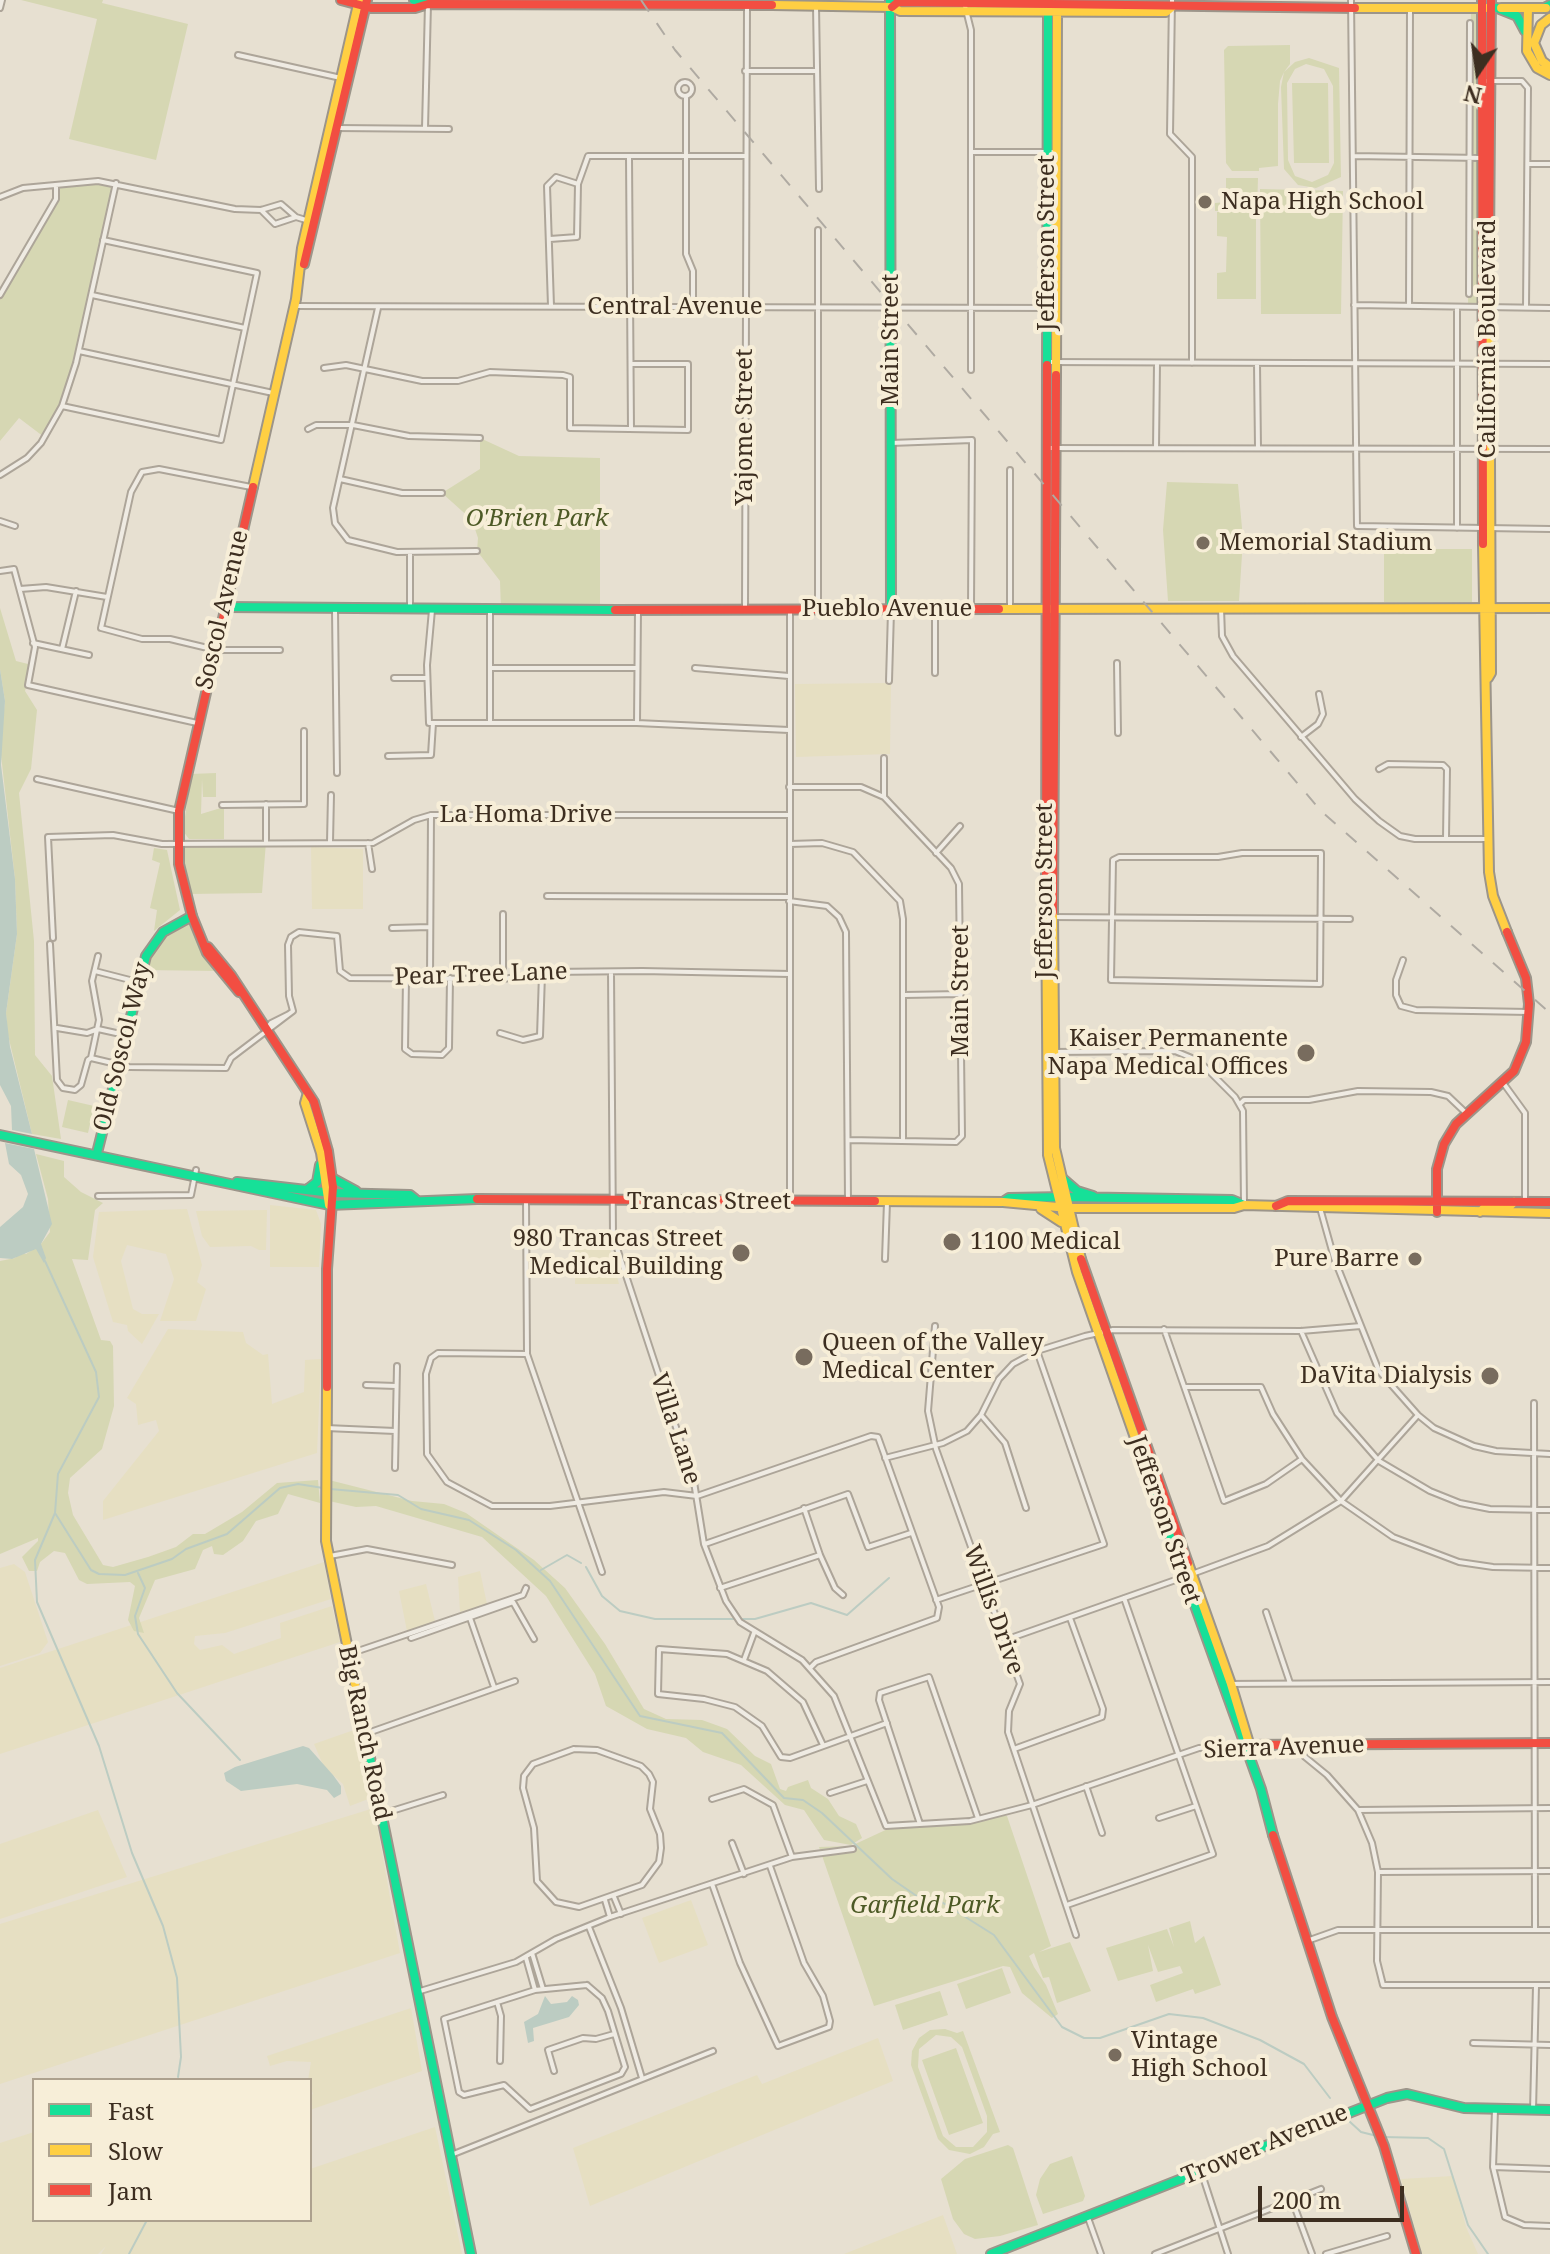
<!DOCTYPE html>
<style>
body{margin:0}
#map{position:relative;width:1550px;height:2254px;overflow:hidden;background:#e7e0d1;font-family:"Noto Serif",serif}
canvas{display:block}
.legend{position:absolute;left:32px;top:2078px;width:280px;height:144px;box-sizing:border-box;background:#f7eed8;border:2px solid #ada18e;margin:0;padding:10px 14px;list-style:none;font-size:24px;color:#3d2e20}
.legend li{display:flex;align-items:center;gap:16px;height:40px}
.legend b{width:40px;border:2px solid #ada18e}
.north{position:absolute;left:1438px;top:32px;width:80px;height:80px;-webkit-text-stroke:6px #f7eed8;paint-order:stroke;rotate:193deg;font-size:22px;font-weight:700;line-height:32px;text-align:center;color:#3d2e20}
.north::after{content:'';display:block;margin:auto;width:28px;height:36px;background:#3d2e20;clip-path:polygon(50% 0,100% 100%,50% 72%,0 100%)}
.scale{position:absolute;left:1258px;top:2186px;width:146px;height:36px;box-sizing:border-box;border:4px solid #3d2e20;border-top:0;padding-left:10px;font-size:24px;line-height:28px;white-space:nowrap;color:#3d2e20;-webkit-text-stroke:6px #f7eed8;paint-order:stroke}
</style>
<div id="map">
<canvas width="1550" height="2254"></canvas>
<ul class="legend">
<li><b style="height:10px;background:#16e098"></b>Fast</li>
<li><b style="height:10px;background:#ffcf43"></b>Slow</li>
<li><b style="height:10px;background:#f24e42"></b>Jam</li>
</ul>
<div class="north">N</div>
<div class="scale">200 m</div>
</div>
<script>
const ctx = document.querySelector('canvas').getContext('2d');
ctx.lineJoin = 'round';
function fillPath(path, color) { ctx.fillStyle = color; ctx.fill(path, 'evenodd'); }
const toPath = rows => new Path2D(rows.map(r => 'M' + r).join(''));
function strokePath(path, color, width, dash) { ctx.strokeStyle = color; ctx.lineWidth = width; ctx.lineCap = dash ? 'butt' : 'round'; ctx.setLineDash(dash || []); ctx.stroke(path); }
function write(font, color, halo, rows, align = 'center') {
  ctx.font = font + ' "Noto Serif",serif'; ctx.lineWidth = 8; ctx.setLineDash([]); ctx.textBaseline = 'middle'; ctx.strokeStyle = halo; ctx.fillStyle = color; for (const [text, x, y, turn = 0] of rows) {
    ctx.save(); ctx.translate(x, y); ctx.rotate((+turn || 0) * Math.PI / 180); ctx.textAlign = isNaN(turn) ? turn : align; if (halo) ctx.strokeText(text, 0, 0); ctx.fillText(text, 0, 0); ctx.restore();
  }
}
fillPath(toPath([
 [891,683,890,754,796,757,795,684],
 [311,847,363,849,363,909,312,909],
 [270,1205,316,1210,321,1224,319,1267,270,1267],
 [187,1209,202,1265,197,1282,206,1289,196,1321,160,1321,174,1279,166,1254,127,1245,121,1261,133,1309,142,1314,159,1314,142,1344,128,1331,127,1325,113,1322,93,1257,99,1212],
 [267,1210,266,1250,259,1250,251,1246,210,1247,202,1236,196,1211],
 [606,1232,619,1284,575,1284,575,1233],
 [168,1329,243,1332,246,1343,263,1355,268,1354,272,1404,304,1392,305,1360,321,1359,317,1453,103,1520,103,1501,159,1431,156,1420,138,1425,136,1404,127,1398],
 [324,1562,331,1599,225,1633,195,1636,194,1644,200,1650,222,1645,234,1654,281,1638,280,1623,332,1606,340,1642,0,1754,0,1668],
 [14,1564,25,1572,48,1642,40,1653,0,1666,0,1568],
 [480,1571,487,1604,460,1612,458,1577],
 [426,1584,435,1621,407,1631,399,1591],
 [354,1730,371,1798,350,1806,343,1784,324,1767,314,1744],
 [374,1808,400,1953,0,2084,0,1924],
 [98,1810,127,1877,0,1919,0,1844],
 [691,1900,708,1945,659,1963,642,1918],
 [411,2008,422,2071,310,2110,310,2096,313,2094,308,2080,311,2062,287,2061,270,2066,267,2056],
 [878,2038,893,2081,590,2206,573,2148,757,2075,762,2084],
 [435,2127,462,2254,101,2254,106,2246,98,2254,0,2254,0,2143,34,2132,34,2220,310,2220,310,2169],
 [1453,2176,1466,2227,1478,2254,1422,2254,1401,2179],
 [943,2215,957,2254,844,2254]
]), '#e6dfc2');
fillPath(toPath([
 [21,0,103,0,102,3,188,24,156,160,69,139,97,19],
 [1471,8,1482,9,1483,307,1468,307],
 [1290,45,1290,64,1284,72,1295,62,1309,58,1339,68,1341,177,1316,188,1298,185,1284,169,1281,87,1284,72,1280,81,1278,104,1278,166,1259,168,1259,171,1232,171,1226,163,1224,50,1228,46],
 [1306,64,1324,69,1333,86,1334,163,1328,175,1312,182,1295,176,1288,160,1287,83,1295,69],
 [1328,83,1329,163,1294,163,1292,83],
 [1226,178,1258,178,1257,211,1215,211,1215,203,1226,202],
 [98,181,116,183,76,363,62,406,44,437,19,418,0,441,0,293,56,200,56,185],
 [1260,189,1343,191,1341,314,1261,314],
 [1217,212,1256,212,1256,299,1217,299,1217,273,1226,272,1227,237,1217,236],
 [480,438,519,456,600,458,600,610,501,610,500,581,477,551,478,538,472,520,442,493,480,469],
 [1167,482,1238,484,1243,539,1239,601,1168,601,1163,530],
 [1384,549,1472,549,1472,602,1384,602],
 [0,608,16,661,32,665,25,691,37,710,31,769,19,793,34,941,35,1055,52,1076,61,1139,32,1134,7,1031,6,1013,17,934,15,879,0,746,5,701,0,669],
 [216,773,216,797,203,797,202,779,201,814,224,807,224,839,189,839,183,831,191,774],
 [266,842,262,893,189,894,182,860,186,843],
 [154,848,167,850,180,910,154,931,157,910,150,908,160,863,152,860],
 [190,917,219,971,141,970,163,932],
 [68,1100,94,1106,88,1133,62,1127],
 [36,1154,64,1161,64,1177,81,1192,103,1203,95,1210,88,1260,72,1259,101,1340,110,1341,113,1346,114,1406,102,1449,70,1478,68,1493,73,1515,103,1565,113,1567,148,1557,176,1547,193,1534,205,1534,242,1512,277,1483,318,1480,320,1503,288,1494,278,1514,256,1521,243,1541,223,1555,214,1554,212,1546,203,1550,195,1569,155,1580,139,1618,144,1633,134,1631,128,1620,135,1586,130,1582,87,1584,79,1580,65,1553,54,1551,40,1562,37,1571,29,1571,22,1557,38,1541,38,1538,0,1554,0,1261,15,1258,20,1252,26,1254,41,1244,50,1232,48,1199],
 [329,1480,412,1501,444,1504,466,1513,534,1560,565,1588,605,1644,644,1709,666,1719,702,1720,727,1729,755,1756,771,1764,780,1789,786,1791,788,1787,808,1780,811,1788,828,1799,839,1816,856,1824,862,1838,851,1845,824,1840,804,1810,785,1805,741,1765,703,1752,686,1738,647,1729,606,1706,595,1674,546,1596,482,1537,376,1506,356,1507,329,1501],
 [994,1815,1007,1816,1051,1946,1039,1952,1070,1942,1091,1991,1057,2003,1049,1977,1043,1978,1034,1953,1029,1956,1034,1967,1046,1985,1058,2014,1052,2018,1022,1993,1010,1967,1003,1966,874,2006,819,1847,851,1846,892,1827],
 [1190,1921,1195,1943,1204,1936,1221,1985,1195,1994,1193,1989,1156,2002,1150,1985,1183,1973,1180,1966,1158,1972,1148,1945,1153,1971,1118,1981,1106,1948,1167,1929,1174,1947,1169,1928],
 [1002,1968,1011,1993,966,2009,957,1984],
 [940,1991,948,2015,903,2030,895,2005],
 [945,2029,957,2033,963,2031,1000,2132,993,2134,984,2147,970,2154,949,2150,938,2139,911,2065,912,2051,919,2038,930,2030],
 [936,2035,951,2037,962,2047,987,2116,987,2132,973,2147,956,2147,943,2136,918,2067,919,2049],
 [956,2048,983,2123,949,2135,922,2060],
 [1008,2145,1013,2148,1038,2225,1000,2236,975,2239,964,2234,953,2219,941,2179,965,2159],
 [1072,2156,1085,2196,1083,2201,1043,2214,1036,2195,1040,2179,1050,2164]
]), '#d6d7b3');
fillPath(toPath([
 [0,669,5,701,1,765,15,879,17,934,6,1013,10,1047,32,1134,12,1130,11,1106,0,1085],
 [5,1143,34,1149,52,1224,41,1244,46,1258,44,1263,36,1249,12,1259,0,1258,0,1227,23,1207,28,1194,21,1175,9,1164],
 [303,1746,309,1748,333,1775,341,1786,341,1794,334,1798,327,1790,297,1784,241,1791,226,1781,224,1773,235,1767],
 [545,1996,551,2004,567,2002,572,1996,578,2000,579,2005,569,2017,533,2028,534,2041,528,2043,524,2022,538,2014]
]), '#bcccc2');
strokePath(toPath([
 [45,1261,96,1372,99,1397,58,1474,55,1513,91,1570,99,1574,125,1575,172,1559,186,1549,227,1534,280,1488,298,1484,323,1488],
 [330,1489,398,1495,421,1509,469,1520,516,1550,550,1581,640,1716,722,1733,784,1798,803,1800,822,1813,892,1879,921,1899,940,1901,994,1935,1062,2027,1084,2038,1100,2038,1169,2014,1203,2018,1260,2040,1304,2064,1330,2098],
 [55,1513,35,1560,37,1602,99,1746,132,1853,163,1926,177,1978,181,2057,178,2077],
 [586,1567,602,1596,620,1611,655,1619,755,1619,811,1603,847,1615,889,1578],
 [541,1570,567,1555,581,1563],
 [138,1573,145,1588,135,1616,138,1634,177,1693,240,1760],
 [1349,2121,1361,2132,1377,2136],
 [1383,2137,1428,2138,1444,2149,1468,2225,1488,2254],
 [129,2254,147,2220]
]), '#bcccc2', 2);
const street = toPath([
 [1172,0,1170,134,1192,157,1192,363],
 [1351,0,1357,526,1550,529],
 [964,2,971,30,971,370],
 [816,6,819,189],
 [0,8,2,0],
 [238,55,341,78],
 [745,71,816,71],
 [1482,81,1522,81,1528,88,1526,307],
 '678 89a7 7 0 1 1 14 0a7 7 0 1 1-14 0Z',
 [686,96,686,254,693,271,693,307],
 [337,128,449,129],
 [425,128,428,4],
 [972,152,1057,152],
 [1353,156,1482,158],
 [629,157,631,429],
 [1529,164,1550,164],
 [0,197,23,188,98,181,235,209,261,210,281,204,296,217,309,221],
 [261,210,275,224,296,217],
 [818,230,818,610],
 [550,239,577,237,578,184,588,156,746,156],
 [1469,294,1470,23],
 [0,295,56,199,56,185],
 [92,295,245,328],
 [1354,305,1550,308],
 [294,306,1055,308],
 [551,306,547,186,556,177,578,184],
 [1409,306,1410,8],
 [1457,307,1457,528],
 [378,308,333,508,335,523,348,540,397,552,477,551],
 [79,351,273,393],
 [1047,362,1550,364],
 [1257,364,1258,448],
 [324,368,346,365,422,381,458,381,490,372,563,375,570,377,570,428,688,430,688,364,632,364],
 [62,406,221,440,257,273,103,240],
 [308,429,316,425,353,425,409,436,480,438],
 [891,443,972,440,971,608],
 [1046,448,1550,449],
 [1156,448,1157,363],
 [0,475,27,458,41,443,62,406,76,363,116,183],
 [340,479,402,493,442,493],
 [251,487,159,469,142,472,131,492,101,628,142,639,170,639,216,650,280,650],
 [0,521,15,526],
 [0,571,14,569,35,647,28,685,197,723],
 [20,589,46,587,107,597],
 [1010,608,1010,470],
 [1221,608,1222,636,1233,656,1355,799,1379,821,1400,836,1415,839,1488,839],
 [745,609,747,6],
 [790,609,790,1203],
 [935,609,935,673],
 [410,610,410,553],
 [432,610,427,665,429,723,637,723,789,730],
 [490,610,490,723],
 [335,611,337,773],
 [33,643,89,655],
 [62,649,76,591],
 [1117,663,1118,733],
 [491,668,637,668],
 [695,668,789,676],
 [394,678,427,678],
 [889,681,891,611],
 [637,723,638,609],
 [1301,737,1318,724,1323,714,1319,694],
 [388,756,431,755,433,723],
 [1379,769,1388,764,1443,765,1447,769,1446,838],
 [37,779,179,811],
 [789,787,861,787,884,797],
 [222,805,304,804,304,731],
 [266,842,266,804],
 [330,842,331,795],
 [368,843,372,869],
 [790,844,822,843,853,852,900,901,903,919,903,1140],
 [936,853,960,826],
 [1242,853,1321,853,1320,984,1111,980,1113,860,1119,857,1218,857,1242,853],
 [547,896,789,897],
 [789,901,827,906,839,917,846,932,848,1201],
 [503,914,503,979],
 [1052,917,1350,919],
 [392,928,430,927],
 [53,938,48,837,113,835,162,844,373,843,414,820,431,815,789,815],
 [50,944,57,1080,63,1088,75,1090,81,1085,88,1060,91,1058,99,1020,92,981,98,956],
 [1403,960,1396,980,1396,995,1401,1006,1416,1010,1529,1012],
 [95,971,130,980],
 [611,972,613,1236,694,1482,704,1544,726,1601,740,1622,802,1660,834,1696,886,1826,970,1821,1032,1805,1199,1748,1244,1745],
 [406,978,405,1049,412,1054,442,1055,449,1048,450,978],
 [430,978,431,815],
 [904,995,961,994],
 [289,1014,293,1011,289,996,288,945,291,937,299,932,337,936,340,971,350,978,503,979,549,972,642,971,790,974],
 [57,1028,87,1033,98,1029,125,1035],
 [500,1033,523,1040,540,1036,542,974],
 [1051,1052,1175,1051,1199,1061,1235,1097,1243,1111,1244,1204],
 [91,1058,129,1067,226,1068,231,1058,289,1014,271,1023,266,1030],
 [1504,1084,1525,1113,1525,1202],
 [1240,1104,1244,1100,1309,1100,1358,1091,1431,1092,1448,1096,1467,1114],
 [848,1140,956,1142,962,1136,959,884,951,868,884,797,884,758],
 [98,1196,191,1195,196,1170],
 [526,1200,527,1354,602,1572],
 [1320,1208,1334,1258,1379,1371,1418,1415,1434,1428,1474,1446,1496,1451,1550,1454],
 [885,1259,887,1202],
 [935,1326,928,1411,936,1449,1020,1684,1009,1711,1008,1732,1076,1935],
 [1164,1329,1224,1501,1266,1484,1302,1459],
 [1301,1331,1337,1413,1379,1461,1430,1491,1460,1503,1490,1509,1550,1510],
 [527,1354,438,1353,431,1358,426,1374,427,1454,447,1482,492,1506,550,1506,664,1492,697,1496,871,1436,878,1437,939,1607,937,1618,816,1662,811,1667],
 [366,1385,396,1386],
 [1186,1387,1261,1387,1273,1414,1302,1459,1341,1501,1393,1537,1459,1562,1493,1567,1550,1568],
 [1534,1403,1535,1930],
 [981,1415,1005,1443,1026,1508],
 [326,1428,395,1431],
 [885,1458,943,1443,967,1431,981,1415,999,1379,1013,1364,1037,1351,1085,1336,1113,1330,1301,1331,1361,1326],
 [395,1468,397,1366],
 [804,1508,820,1555,835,1588,843,1595],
 [705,1544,848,1494,868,1547,911,1533],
 [330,1556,367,1549,452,1565],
 [1192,1574,1268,1546,1341,1501,1418,1415],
 [720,1588,820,1555],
 [936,1600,1104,1544,1037,1351],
 [1266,1612,1290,1683],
 [470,1618,494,1687],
 [411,1638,513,1602,534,1639],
 [1005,1640,1184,1577],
 [349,1654,523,1595,526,1588],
 [744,1660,754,1633],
 [1223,1684,1550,1682],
 [365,1734,515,1681],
 [823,1745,803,1702,767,1671,727,1654,659,1649,658,1694,704,1699,735,1707,762,1726,781,1757,790,1758,887,1723],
 [1299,1746,1305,1757,1327,1775,1358,1810,1372,1843,1378,1872,1377,1961,1383,1985,1550,1985],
 [574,1749,597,1750,641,1766,649,1774,653,1782,650,1809,660,1834,661,1848,659,1862,642,1885,579,1907,556,1902,537,1881,534,1828,523,1788,524,1776,533,1764,574,1749],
 [1014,1749,1102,1717,1103,1709,1070,1618],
 [1086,1786,1102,1833],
 [830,1793,867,1781],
 [712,1799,744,1789,773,1805,792,1857],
 [1358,1810,1550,1808],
 [382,1814,443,1795],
 [1159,1818,1196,1806],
 [920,1824,879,1700,880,1693,929,1677,978,1818],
 [732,1843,744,1874],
 [1378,1872,1550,1871],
 [712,1884,740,1963,778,2046,829,2027,830,2021,823,1996,804,1963,770,1866],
 [614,1897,621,1914],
 [605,1900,610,1917],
 [1067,1905,1213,1854,1124,1598],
 [589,1927,621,2008,642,2078],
 [1307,1941,1338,1930,1550,1930],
 [532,1953,543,1989],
 [526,1958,535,1990],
 [587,1985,602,1998,608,2011,625,2067,621,2074,530,2109,504,2085,464,2095,459,2092,444,2019,535,1990,587,1985],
 [417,1992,516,1962,556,1939,610,1917,792,1857,853,1849],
 [497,2002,501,2016,500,2061],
 [1473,2043,1550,2045],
 [554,2071,548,2050,583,2038,596,2039,614,2034],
 [1495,2110,1493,2167,1505,2217,1524,2225,1550,2226],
 [1533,2110,1536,1986],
 [451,2155,713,2051],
 [1493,2167,1550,2169],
 [1201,2171,1228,2254],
 [1292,2200,1312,2254],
 [1087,2215,1101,2254],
 [1155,2254,1321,2189],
 [1326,2254,1387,2236]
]);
const fast = toPath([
 [414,0,428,4],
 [890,0,891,611],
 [1497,8,1517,16,1525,31],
 [1544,8,1550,5],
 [1047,365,1048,12,1052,0],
 [225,607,615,610],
 [0,1135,329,1205,477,1199],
 [97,1153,146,956,163,932,192,916],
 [332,1178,356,1191],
 [1062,1178,1077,1191,1093,1196],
 [237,1182,332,1193,410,1195,415,1199],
 [308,1189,317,1182,320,1165],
 [1003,1202,1009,1198,1066,1197,1232,1200,1244,1205],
 [1148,1475,1261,1789,1273,1835],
 [369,1753,471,2254],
 [991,2254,1387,2098,1407,2094,1464,2108,1550,2110]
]);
const slow = toPath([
 [1052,4,1057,12,1056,375],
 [772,5,892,7,900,11,1166,12,1172,7],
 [1355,8,1486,8],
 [1501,8,1546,8],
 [1528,8,1527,51,1537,68,1550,75],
 [1550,18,1541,25,1534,43,1542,61,1550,67],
 [253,487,296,299,302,248,359,0],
 [1483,544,1489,872,1493,896,1507,932],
 [999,609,1550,608],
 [1488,678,1491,673,1489,246],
 [1046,896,1048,1155,1077,1272,1148,1475],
 [1053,912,1055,1148,1081,1259],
 [307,1096,305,1103,321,1153,329,1205],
 [875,1201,1003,1202,1068,1208,1234,1208,1244,1205,1550,1213],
 [1041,1209,1061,1222],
 [1480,1212,1484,1208,1509,1207,1514,1202],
 [327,1387,326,1541,369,1753],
 [1188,1563,1231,1684,1248,1740,1245,1745]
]);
const jam = toPath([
 [341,0,371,8,415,8,428,4,772,5],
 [1482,0,1483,544],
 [892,7,898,2,1355,8],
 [1489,246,1491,0],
 [304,264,367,0],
 [615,610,999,609],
 [1046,896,1047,365],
 [1053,912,1056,375],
 [208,947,231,975,314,1102,328,1151,333,1187,327,1269,327,1387],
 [239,992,207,953,192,916,179,864,179,811,253,487],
 [477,1199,875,1201],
 [1276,1206,1288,1201,1550,1202],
 [1437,1212,1437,1169,1444,1144,1456,1124,1514,1071,1526,1042,1529,1004,1526,978,1507,932],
 [1081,1259,1188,1563],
 [1245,1745,1550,1743],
 [1273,1835,1332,2017,1384,2146,1416,2254]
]);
strokePath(street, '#ada599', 8);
strokePath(fast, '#9c958a', 12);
strokePath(slow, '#9c958a', 12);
strokePath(jam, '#9c958a', 12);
strokePath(street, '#efebe3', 4);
strokePath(fast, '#16e098', 8);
strokePath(slow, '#ffcf43', 8);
strokePath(jam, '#f24e42', 8);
strokePath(toPath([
 [641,0,675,50,1321,811,1550,1013]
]), '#afaaa2', 2, [14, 14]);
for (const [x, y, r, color] of [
 [1205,202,8,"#786c5e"],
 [1203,543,8,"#786c5e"],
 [1306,1053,10,"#786c5e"],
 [952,1242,10,"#786c5e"],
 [741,1253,10,"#786c5e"],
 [1415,1259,8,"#786c5e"],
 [804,1357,10,"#786c5e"],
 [1490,1376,10,"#786c5e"],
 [1115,2055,8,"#786c5e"]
]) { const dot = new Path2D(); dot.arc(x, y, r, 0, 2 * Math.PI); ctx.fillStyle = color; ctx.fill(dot); strokePath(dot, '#f7eed8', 3); }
write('24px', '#3d2e20', '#f7eed8', [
 ["Napa High School",1221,202],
 ["Memorial Stadium",1219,543],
 ["Kaiser Permanente",1288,1039,"right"],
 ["Napa Medical Offices",1288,1067,"right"],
 ["980 Trancas Street",723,1239,"right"],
 ["Medical Building",723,1267,"right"],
 ["1100 Medical",970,1242],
 ["Pure Barre",1399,1259,"right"],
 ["Queen of the Valley",822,1343],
 ["Medical Center",822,1371],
 ["DaVita Dialysis",1472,1376,"right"],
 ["Vintage",1131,2041],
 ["High School",1131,2069]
], 'left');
write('24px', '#3d2e20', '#f7eed8', [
 ["Jefferson Street",1047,243,-90],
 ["Central Avenue",675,307],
 ["California Boulevard",1488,339,-90],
 ["Main Street",891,340,-90],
 ["Yajome Street",745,427,-90],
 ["Pueblo Avenue",887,609],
 ["Soscol Avenue",223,610,-77],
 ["La Homa Drive",526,815],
 ["Jefferson Street",1045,891,-90],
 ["Pear Tree Lane",481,975,-2],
 ["Main Street",961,991,-90],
 ["Old Soscol Way",123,1047,-76],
 ["Trancas Street",709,1202],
 ["Villa Lane",675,1429,72],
 ["Jefferson Street",1164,1520,71],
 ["Willis Drive",993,1610,70],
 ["Big Ranch Road",364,1733,78],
 ["Sierra Avenue",1284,1748,-2],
 ["Trower Avenue",1265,2145,-22]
]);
write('italic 24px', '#4d5a26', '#f7eed8', [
 ["O'Brien Park",537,519],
 ["Garfield Park",925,1906]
]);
</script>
